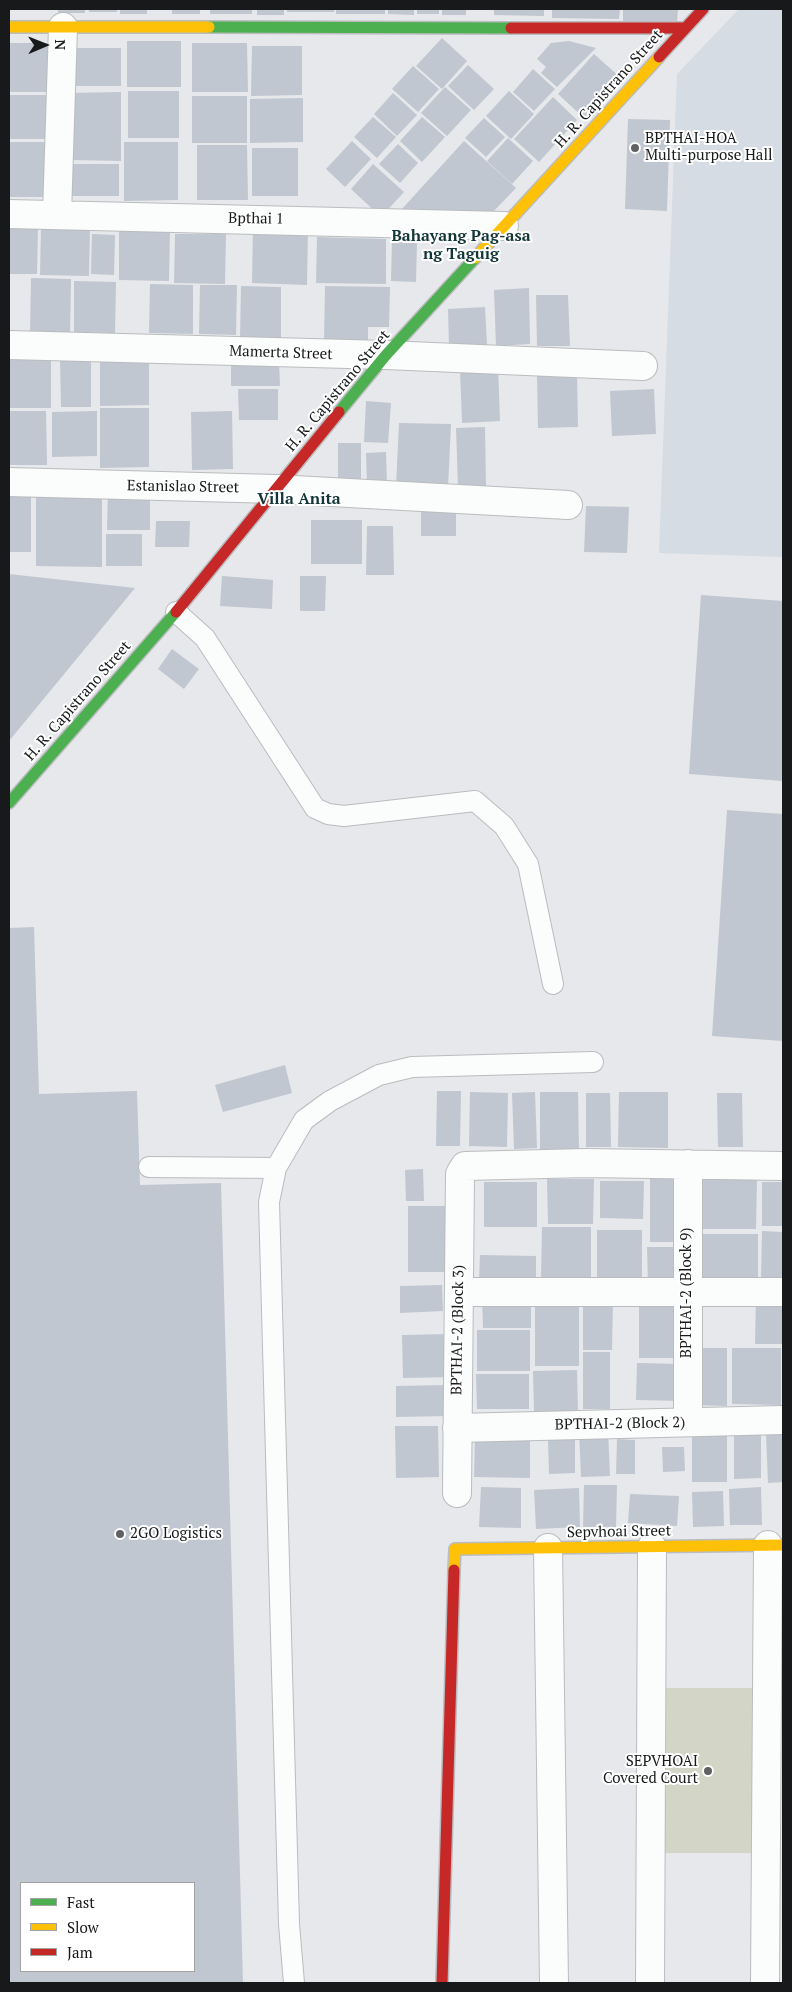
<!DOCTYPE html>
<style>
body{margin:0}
#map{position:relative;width:792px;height:1992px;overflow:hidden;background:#e6e8eb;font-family:"PT Serif",serif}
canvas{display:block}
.frame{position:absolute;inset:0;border:10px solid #17191a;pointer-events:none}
.legend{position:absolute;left:20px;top:1882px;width:175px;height:90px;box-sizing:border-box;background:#fff;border:1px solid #a2a3a3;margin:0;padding:6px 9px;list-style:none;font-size:15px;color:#17191a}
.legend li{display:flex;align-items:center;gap:10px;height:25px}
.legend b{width:25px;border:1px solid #a2a3a3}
.north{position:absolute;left:20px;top:20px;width:50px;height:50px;-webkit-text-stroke:4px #fff;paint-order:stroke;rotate:89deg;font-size:14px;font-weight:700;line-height:20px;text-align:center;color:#17191a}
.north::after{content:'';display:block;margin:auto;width:18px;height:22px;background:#17191a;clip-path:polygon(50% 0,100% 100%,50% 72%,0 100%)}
</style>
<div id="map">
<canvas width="792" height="1992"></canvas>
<div class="frame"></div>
<ul class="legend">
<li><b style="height:6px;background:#4caf50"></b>Fast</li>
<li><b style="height:6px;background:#ffc107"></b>Slow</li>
<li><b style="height:6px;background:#c62828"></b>Jam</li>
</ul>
<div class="north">N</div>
</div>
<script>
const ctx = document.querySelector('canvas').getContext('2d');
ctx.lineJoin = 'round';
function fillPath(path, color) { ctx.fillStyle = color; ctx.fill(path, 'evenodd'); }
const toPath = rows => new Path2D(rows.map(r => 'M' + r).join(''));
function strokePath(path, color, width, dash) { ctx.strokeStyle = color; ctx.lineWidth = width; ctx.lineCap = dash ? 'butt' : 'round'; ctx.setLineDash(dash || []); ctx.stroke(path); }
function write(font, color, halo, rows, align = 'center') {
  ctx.font = font + ' "PT Serif",serif'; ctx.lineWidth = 4; ctx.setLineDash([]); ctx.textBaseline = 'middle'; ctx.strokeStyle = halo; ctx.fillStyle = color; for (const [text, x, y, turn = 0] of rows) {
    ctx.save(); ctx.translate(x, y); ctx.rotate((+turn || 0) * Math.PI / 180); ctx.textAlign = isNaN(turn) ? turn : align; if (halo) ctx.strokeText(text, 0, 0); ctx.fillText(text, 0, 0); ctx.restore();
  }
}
fillPath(toPath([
 [739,9,783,9,783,557,659,553,677,74]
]), '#d5dce3');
fillPath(toPath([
 [663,1688,755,1688,754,1853,662,1853]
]), '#d3d6c6');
fillPath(toPath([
 [58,9,85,9,85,13,58,13],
 [89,9,117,9,117,12,89,12],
 [120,9,147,9,147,14,120,14],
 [172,9,200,9,200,14,172,14],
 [210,9,252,9,252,14,210,14],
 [257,9,284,9,284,15,257,15],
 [287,9,334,9,334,12,287,12],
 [336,9,385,9,385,14,336,14],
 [388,9,414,9,414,15,388,14],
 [417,9,439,9,439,14,417,14],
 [442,9,466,9,466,15,442,15],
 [494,9,544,9,544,16,494,15],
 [552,9,620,9,619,19,552,18],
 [623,9,678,9,677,22,623,21],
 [442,38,467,61,442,89,416,66],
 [127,41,181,41,181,87,127,87],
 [569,41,596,48,557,87,541,73,546,67,537,59,551,43],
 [9,43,56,43,56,92,9,92],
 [192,43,247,43,248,92,192,92],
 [252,46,302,46,302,95,251,96],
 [76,48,121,48,121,86,76,86],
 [594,54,621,78,584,118,558,94],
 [468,65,494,89,474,110,448,86],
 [413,66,439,89,418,112,392,89],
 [533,69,555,89,534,111,513,92],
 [445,87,471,110,447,136,421,113],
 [128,91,179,91,179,138,128,138],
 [509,91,534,114,511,139,486,116],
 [121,92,121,161,71,160,70,93],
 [393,93,417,115,397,136,374,114],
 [9,95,55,95,55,139,9,139],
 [192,96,247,96,247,143,192,143],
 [553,97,577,120,539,162,514,139],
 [303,98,303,142,250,143,250,99],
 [373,117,396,137,377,158,354,137],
 [422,117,445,137,422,162,400,141],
 [484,118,505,137,486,157,465,138],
 [628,119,670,120,667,211,625,209],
 [508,138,533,161,512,184,487,161],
 [352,141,371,159,345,187,326,169],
 [464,141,516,188,492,213,401,210],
 [9,142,56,142,56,197,9,197],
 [124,142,178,142,178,200,124,201],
 [398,144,418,163,400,183,379,164],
 [197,145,247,145,248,200,197,200],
 [252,148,298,148,298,196,252,196],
 [68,164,119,164,119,196,68,196],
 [373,164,404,192,381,217,351,189],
 [253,225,308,227,307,285,252,283],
 [41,226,90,227,89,276,40,275],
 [10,228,38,228,37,274,9,274],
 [119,229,170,230,169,281,119,280],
 [92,234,115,235,114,275,91,274],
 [175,234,226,234,225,284,174,283],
 [317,237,386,239,386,284,316,283],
 [392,240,417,240,416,282,391,281],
 [31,278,71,279,70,335,30,334],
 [74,281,116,282,115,333,74,332],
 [150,284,193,285,193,334,149,333],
 [200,285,237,285,236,335,199,334],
 [241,286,281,287,281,340,240,339],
 [325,286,390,287,389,327,368,327,368,342,324,341],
 [529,288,530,344,496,346,494,290],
 [536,295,568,295,570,346,537,346],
 [485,307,487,345,449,347,448,309],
 [9,358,51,358,51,408,10,408],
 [60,359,91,359,91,407,61,407],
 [100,361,149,361,149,405,100,406],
 [231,362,279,362,280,386,231,386],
 [498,368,500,421,462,423,460,369],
 [537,372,577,372,578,427,538,428],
 [238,389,278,389,278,420,239,420],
 [654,389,656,434,612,436,610,391],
 [366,401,391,403,388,443,364,442],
 [100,408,149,408,149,467,100,468],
 [9,411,46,411,47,465,9,465],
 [97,411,97,456,52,457,52,412],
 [232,411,233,469,192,470,191,412],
 [399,423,451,424,448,488,396,486],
 [485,427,486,487,458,488,456,428],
 [338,443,361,443,361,483,338,482],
 [386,452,387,485,367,486,366,453],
 [36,488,102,488,102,567,36,566],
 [108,489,150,489,150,530,107,530],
 [9,494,31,494,31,552,9,552],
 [586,506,629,507,627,553,584,552],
 [456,511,456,536,421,536,421,512],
 [311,520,362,520,362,564,311,564],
 [156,521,190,521,189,547,155,547],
 [367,526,393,526,394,575,366,575],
 [106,534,142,534,142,566,106,566],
 [9,574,135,588,9,741],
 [222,576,273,580,272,609,220,606],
 [300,576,326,576,325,611,300,611],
 [701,595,783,601,783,781,689,774],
 [172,649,199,669,184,689,158,669],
 [727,810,783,814,783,1041,712,1036],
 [34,927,39,1094,137,1091,140,1185,221,1183,243,1983,9,1983,9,928],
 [21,1883,194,1883,194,1971,21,1971],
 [285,1065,292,1093,223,1112,215,1085],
 [437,1091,461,1091,460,1146,436,1146],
 [470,1092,508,1093,507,1147,469,1146],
 [535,1092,537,1148,514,1149,512,1093],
 [540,1092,578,1092,579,1150,540,1151],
 [619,1092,668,1092,668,1148,618,1147],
 [586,1093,610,1093,611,1147,586,1147],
 [717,1093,742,1093,743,1147,718,1147],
 [423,1169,424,1201,406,1201,405,1170],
 [650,1178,684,1178,684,1242,650,1242],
 [702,1178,757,1179,756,1229,702,1229],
 [547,1179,594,1179,593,1224,548,1224],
 [600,1181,644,1181,643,1219,600,1218],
 [484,1182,537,1182,537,1227,484,1227],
 [762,1182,783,1182,783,1226,762,1226],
 [408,1206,456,1206,456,1272,408,1272],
 [542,1227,591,1227,591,1281,541,1280],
 [597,1230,642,1230,642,1280,597,1279],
 [762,1231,783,1232,783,1280,761,1280],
 [703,1234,758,1234,758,1285,702,1285],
 [647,1247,683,1247,683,1284,648,1284],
 [480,1255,536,1256,536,1281,479,1281],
 [442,1285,443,1311,400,1313,400,1286],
 [756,1296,783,1297,783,1344,755,1344],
 [482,1298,531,1298,531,1328,483,1328],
 [535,1299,579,1300,579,1366,535,1366],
 [583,1299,613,1300,612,1350,583,1350],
 [639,1304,679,1304,679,1358,639,1358],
 [477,1330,530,1330,530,1371,477,1371],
 [452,1334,453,1377,403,1378,402,1335],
 [693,1348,727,1348,727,1406,693,1405],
 [732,1348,781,1348,781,1405,732,1404],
 [583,1352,610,1352,610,1409,583,1409],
 [637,1363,681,1364,681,1401,636,1400],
 [577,1370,578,1412,534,1412,533,1371],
 [476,1374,529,1374,529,1409,477,1409],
 [449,1385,449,1416,396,1417,396,1386],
 [395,1426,438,1426,439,1477,396,1478],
 [608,1430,610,1476,581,1477,579,1431],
 [692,1432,727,1432,727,1482,692,1482],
 [734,1433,761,1433,761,1478,734,1479],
 [783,1433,783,1482,768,1483,766,1434],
 [475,1434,530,1434,530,1478,474,1477],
 [548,1439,575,1439,575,1473,549,1474],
 [617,1439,635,1440,635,1474,616,1474],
 [662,1447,684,1447,685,1471,663,1472],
 [584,1485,617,1485,616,1527,583,1527],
 [481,1487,521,1488,521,1528,479,1527],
 [761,1487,762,1525,730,1525,729,1489],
 [579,1488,580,1527,536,1529,534,1490],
 [723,1491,724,1526,693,1527,692,1492],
 [630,1494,679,1496,677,1526,628,1523]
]), '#c0c7d0');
const lane = toPath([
 [176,612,205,638,315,808,328,814,344,816,475,801,504,826,528,864,553,984],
 [149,1167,276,1168],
 [294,1983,289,1924,269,1202,276,1168,304,1120,330,1101,379,1075,412,1067,593,1062]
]);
const street = toPath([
 [9,214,504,226],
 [57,215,63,27],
 [9,345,386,355,643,366],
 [9,482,276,489,568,505],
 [459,1292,783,1292],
 [688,1422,688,1164],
 [457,1428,783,1420],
 [457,1493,460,1174,465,1166,586,1163,783,1166],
 [548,1548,554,1983],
 [650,1983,652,1547],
 [765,1983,768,1545]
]);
const fast = toPath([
 [209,27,511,28],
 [339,412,386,355,475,258],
 [9,803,176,612]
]);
const slow = toPath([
 [9,27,209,27],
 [475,258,659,57],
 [454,1570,455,1549,783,1545]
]);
const jam = toPath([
 [511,28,685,28],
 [659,57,703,9],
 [176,612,339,412],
 [442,1983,454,1570]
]);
strokePath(lane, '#babcbe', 22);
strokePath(street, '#babcbe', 30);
strokePath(fast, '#babcbe', 14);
strokePath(slow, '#babcbe', 14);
strokePath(jam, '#babcbe', 14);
strokePath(lane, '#fbfcfc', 20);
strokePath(street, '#fbfcfc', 28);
strokePath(fast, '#4caf50', 11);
strokePath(slow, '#ffc107', 11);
strokePath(jam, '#c62828', 11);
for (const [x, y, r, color] of [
 [635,148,5,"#5f6163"],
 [120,1534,5,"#5f6163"],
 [708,1771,5,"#5f6163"]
]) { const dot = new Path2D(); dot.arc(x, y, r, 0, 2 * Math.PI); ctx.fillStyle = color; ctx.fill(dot); strokePath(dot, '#fff', 2); }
write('15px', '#17191a', '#fff', [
 ["H. R. Capistrano Street",609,89,-48],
 ["Bpthai 1",256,219,1],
 ["Mamerta Street",281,353,2],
 ["H. R. Capistrano Street",338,391,-50],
 ["Estanislao Street",183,487,1],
 ["H. R. Capistrano Street",78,701,-49],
 ["BPTHAI-2 (Block 9)",687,1293,-90],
 ["BPTHAI-2 (Block 3)",458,1330,-89],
 ["BPTHAI-2 (Block 2)",620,1424,-1],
 ["Sepvhoai Street",619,1532,-1]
]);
write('15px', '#17191a', '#fff', [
 ["BPTHAI-HOA",645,139],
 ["Multi-purpose Hall",645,156],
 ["2GO Logistics",130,1534],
 ["SEPVHOAI",698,1762,"right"],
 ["Covered Court",698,1779,"right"]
], 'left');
write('bold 16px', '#123537', '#fff', [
 ["Bahayang Pag-asa",461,236],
 ["ng Taguig",461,254],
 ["Villa Anita",299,499]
]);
</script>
